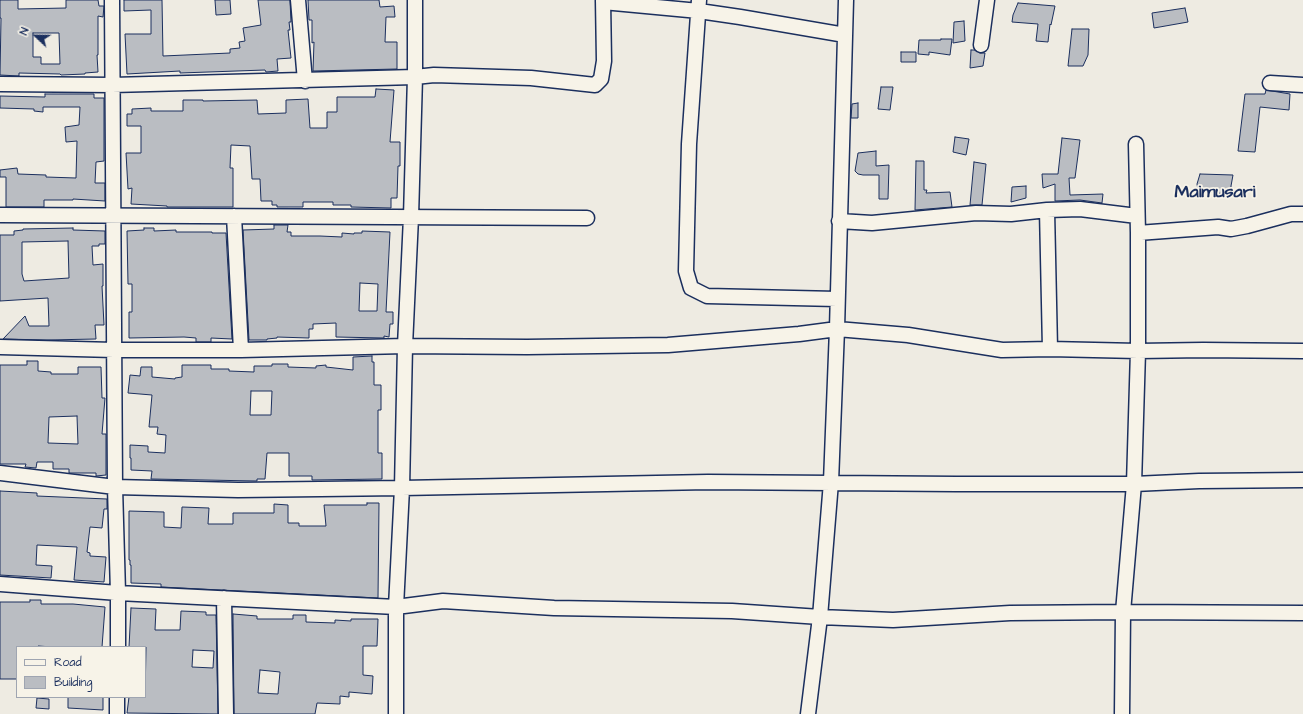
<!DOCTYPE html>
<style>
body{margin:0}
#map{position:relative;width:1303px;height:714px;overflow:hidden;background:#eeebe2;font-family:"Architects Daughter",sans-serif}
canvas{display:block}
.legend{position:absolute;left:16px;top:646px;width:130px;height:52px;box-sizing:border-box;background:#f7f3e8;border:1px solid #9fa5b1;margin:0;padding:5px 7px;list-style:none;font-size:12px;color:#1b2f5e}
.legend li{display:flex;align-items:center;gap:8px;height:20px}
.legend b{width:20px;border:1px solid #9fa5b1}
.north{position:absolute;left:16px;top:16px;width:40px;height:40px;-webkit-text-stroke:3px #f7f3e8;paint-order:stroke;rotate:292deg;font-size:11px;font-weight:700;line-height:16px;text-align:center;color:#1b2f5e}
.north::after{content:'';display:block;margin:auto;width:14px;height:18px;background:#1b2f5e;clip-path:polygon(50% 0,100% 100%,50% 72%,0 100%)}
</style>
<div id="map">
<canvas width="1303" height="714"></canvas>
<ul class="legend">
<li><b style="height:5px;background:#f7f3e8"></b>Road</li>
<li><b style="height:11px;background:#babdc2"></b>Building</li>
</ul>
<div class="north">N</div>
</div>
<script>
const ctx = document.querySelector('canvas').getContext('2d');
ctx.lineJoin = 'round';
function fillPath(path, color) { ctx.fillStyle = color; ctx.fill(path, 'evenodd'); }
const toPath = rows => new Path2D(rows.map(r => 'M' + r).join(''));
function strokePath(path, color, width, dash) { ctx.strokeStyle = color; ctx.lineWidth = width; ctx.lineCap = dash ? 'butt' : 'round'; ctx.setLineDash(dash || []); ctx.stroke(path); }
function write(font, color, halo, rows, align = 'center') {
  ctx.font = font + ' "Architects Daughter",sans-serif'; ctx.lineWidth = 3.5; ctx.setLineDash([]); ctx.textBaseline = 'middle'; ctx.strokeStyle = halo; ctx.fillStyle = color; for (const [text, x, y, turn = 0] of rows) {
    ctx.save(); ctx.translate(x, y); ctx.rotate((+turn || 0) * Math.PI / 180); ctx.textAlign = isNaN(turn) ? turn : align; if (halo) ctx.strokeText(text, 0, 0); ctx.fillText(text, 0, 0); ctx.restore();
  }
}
const building = toPath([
 [0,0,18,0,18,9,66,8,66,0,98,0,99,6,104,6,103,17,98,16,98,55,97,55,98,72,85,73,85,74,61,75,60,74,19,73,19,76,0,75,1,18,0,18,0,0],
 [33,33,59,33,60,64,41,64,41,57,33,57,33,33],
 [124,0,162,0,163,56,230,53,230,49,240,48,239,42,245,41,243,28,261,25,258,0,290,0,291,22,289,22,290,30,288,30,291,58,277,59,278,71,266,72,265,70,180,73,180,71,127,74,125,34,151,34,151,10,124,11,124,0],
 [215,0,230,0,231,14,216,15,215,0],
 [308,0,379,0,380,7,394,6,395,17,386,17,385,42,397,42,397,69,313,71,314,42,312,43,312,20,309,20,308,0],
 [1018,3,1055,6,1051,25,1050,24,1048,42,1036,41,1038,24,1012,22,1013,15,1018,3],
 [1185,8,1188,22,1154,28,1152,13,1185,8],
 [964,21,965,41,953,43,954,22,964,21],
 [1072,29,1089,29,1088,55,1083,66,1068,66,1072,29],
 [941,39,952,39,950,55,929,52,929,55,918,54,919,40,941,40,941,39],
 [971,50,975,50,980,53,985,53,983,66,970,68,971,50],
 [901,52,916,52,916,62,901,62,901,52],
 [881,87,893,87,890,110,878,109,881,87],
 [376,89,394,90,390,142,400,142,400,166,398,166,397,198,391,198,391,208,351,207,351,205,333,205,333,202,303,202,303,207,277,207,277,205,272,205,272,201,261,201,260,179,252,179,250,146,231,145,230,168,233,168,233,207,167,207,167,206,131,204,132,188,128,189,126,153,141,153,141,126,127,126,127,114,132,114,132,109,151,108,151,111,183,111,183,100,203,100,203,101,257,100,258,114,286,113,286,100,308,99,310,128,327,128,327,112,337,112,337,97,375,97,376,89],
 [1266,90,1290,94,1289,110,1260,107,1255,152,1238,151,1245,94,1265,94,1266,90],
 [45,94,94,94,94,98,104,98,104,161,96,162,95,183,105,183,105,201,73,199,73,200,44,200,44,207,6,207,6,177,0,177,0,170,17,168,18,174,46,175,46,177,76,178,77,141,66,142,65,127,79,125,80,107,43,107,43,112,34,111,34,109,0,108,0,96,45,97,45,94],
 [858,103,858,118,851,118,852,104,858,103],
 [955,137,969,139,966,155,953,152,955,137],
 [1062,138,1080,140,1075,178,1069,178,1070,195,1103,194,1102,203,1080,200,1055,201,1055,184,1043,188,1042,174,1058,174,1062,138],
 [876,151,876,166,889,165,888,199,879,199,879,175,863,175,858,174,855,171,858,153,876,151],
 [916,161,924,161,924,190,927,190,926,193,950,192,952,207,915,210,916,161],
 [974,162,986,164,982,205,970,205,974,162],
 [1200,174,1233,175,1231,186,1231,194,1215,193,1198,190,1197,184,1200,174],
 [1026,186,1026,198,1011,202,1012,187,1026,186],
 [274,225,288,225,287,232,291,232,291,236,320,236,342,237,342,233,354,234,354,233,362,233,362,231,390,232,386,312,393,312,393,324,390,324,389,337,384,336,384,338,336,337,336,323,313,324,313,329,309,329,309,338,277,337,277,338,267,339,267,340,249,340,243,230,274,229,274,225],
 [360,283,378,284,377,311,359,311,360,283],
 [73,228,73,230,105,231,105,244,99,244,99,246,92,246,93,265,103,264,103,286,102,286,104,325,95,325,96,339,47,340,3,339,25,316,29,326,49,326,48,298,0,301,0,235,14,235,14,231,23,230,23,229,73,228],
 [68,241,69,278,24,281,22,274,22,242,68,241],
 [144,228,154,228,154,231,176,230,176,232,212,232,212,233,226,233,232,339,211,338,211,342,196,342,196,338,184,337,129,338,129,312,132,312,132,284,128,284,127,231,144,230,144,228],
 [372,356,372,362,374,362,374,385,381,385,381,410,378,410,378,453,382,453,382,479,312,480,312,476,289,476,289,453,267,453,265,479,257,479,257,481,151,479,152,471,131,470,131,458,130,458,130,445,148,446,148,452,165,453,166,435,157,434,158,427,149,427,152,395,128,393,130,375,140,376,141,367,152,367,152,377,175,379,175,378,182,377,182,365,211,365,211,369,229,369,229,371,254,372,254,366,272,366,272,364,288,364,288,367,316,368,316,366,326,365,326,367,353,370,353,357,372,356],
 [251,391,272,391,271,415,250,415,251,391],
 [27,361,38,361,38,371,51,372,51,374,78,374,78,367,101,367,102,398,105,398,102,434,106,434,106,475,96,476,96,473,69,473,69,469,53,469,53,462,37,462,36,468,25,467,26,464,0,464,0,365,27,365,27,361],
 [77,416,78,444,48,443,49,417,77,416],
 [0,491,37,493,37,496,107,499,107,509,104,509,102,528,90,527,87,552,90,553,90,556,106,557,104,582,74,580,77,547,37,545,36,565,52,566,51,578,0,575,0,491],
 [367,503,379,503,378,598,161,587,161,584,131,583,131,565,130,565,130,560,129,560,129,511,164,512,164,527,181,528,182,507,209,508,208,524,233,524,233,513,274,513,274,504,288,505,288,523,299,523,299,526,326,526,324,505,367,505,367,503],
 [30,600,41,600,41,604,73,604,105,607,102,647,52,647,38,646,38,647,17,647,17,679,0,679,0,602,30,602,30,600],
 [131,608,156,609,155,630,180,630,181,611,206,612,206,615,216,615,218,714,127,713,129,697,145,697,146,647,129,647,131,608],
 [193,650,214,651,213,668,192,667,193,650],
 [233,614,257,616,257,619,293,619,293,615,306,615,306,622,335,623,335,620,351,621,351,619,378,619,377,646,363,646,363,675,373,676,372,694,349,692,349,697,340,696,340,704,317,703,315,714,234,714,233,614],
 [260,670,280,672,278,694,258,693,260,670],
 [68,697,103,697,103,710,68,708,68,697],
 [37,698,49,699,49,709,36,708,37,698]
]);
fillPath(building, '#babdc2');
strokePath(building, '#1b2f5e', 1);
const minor = toPath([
 [112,0,115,487,118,593,118,647],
 [298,0,305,81],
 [699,0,689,144,686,271,691,288,707,296,837,299],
 [603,2,699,11,740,17,845,35],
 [981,45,987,0],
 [1270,83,1303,85],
 [0,84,112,85,415,77,434,75,531,78,595,85,601,79,604,61,603,0],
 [1047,210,1050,349],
 [0,215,587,218],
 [234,216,241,350],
 [839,221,872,223,976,213,1011,214,1047,210,1080,209,1137,216],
 [1138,233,1218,227,1231,229,1247,226,1291,214,1303,214],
 [0,347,114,350,241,350,405,346,527,347,668,345,799,334,837,329,908,335,1002,350,1050,349,1138,351,1203,350,1303,351],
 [0,473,115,487,238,490,402,488,708,482,956,484,1134,484,1199,481,1303,480],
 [0,584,118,593,396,607,443,601,554,608,732,611,820,617,893,620,1010,613,1123,612,1303,613],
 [224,598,226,714],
 [117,714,117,697],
 [396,714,396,607,402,488,405,346,411,217,415,77,415,0],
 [808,714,820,617,831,482,837,329,846,0],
 [1122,714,1123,612,1134,484,1138,351,1138,233,1136,144]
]);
strokePath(minor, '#1b2f5e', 17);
strokePath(minor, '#f7f3e8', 14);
write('bold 18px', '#1b2f5e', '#f7f3e8', [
 ["Maimusari",1215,193]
]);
</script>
